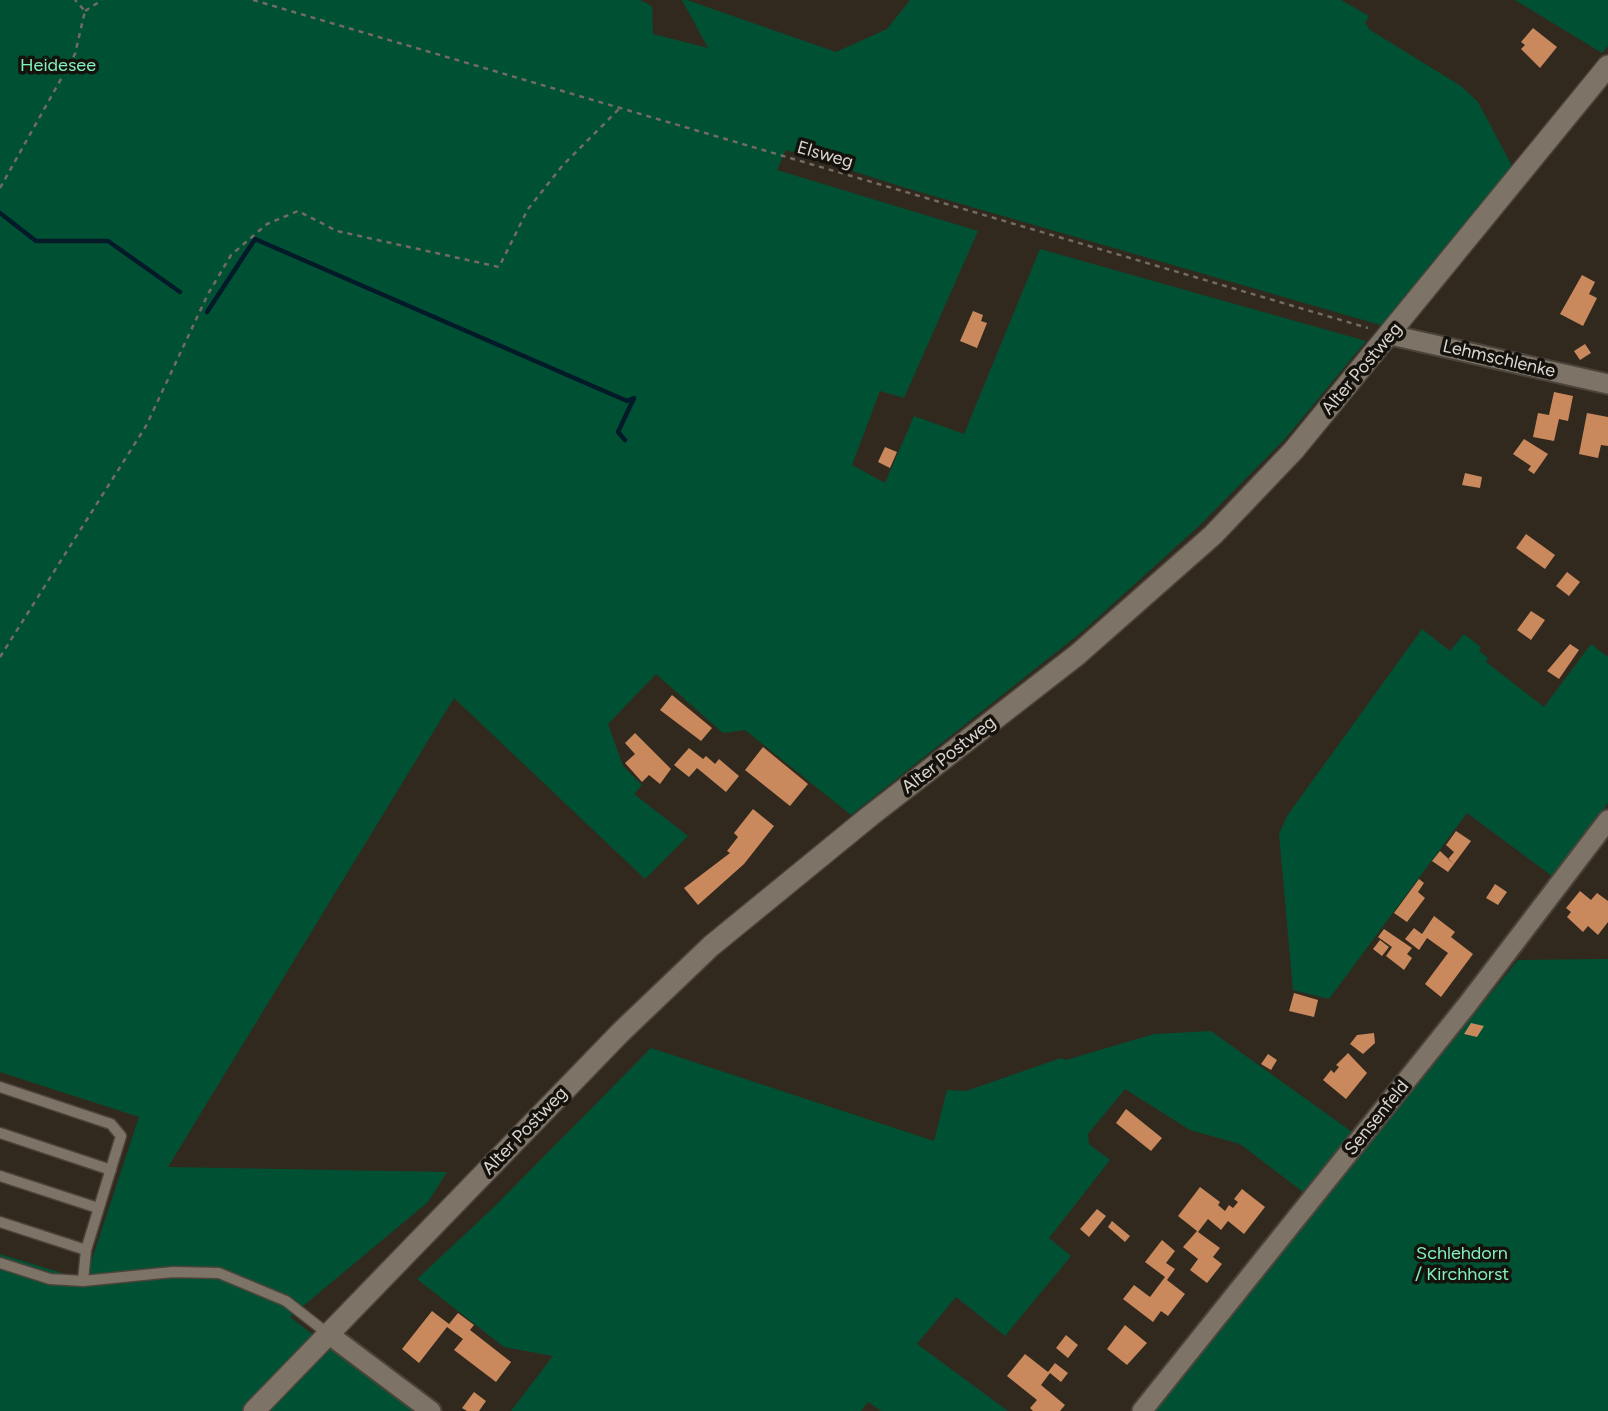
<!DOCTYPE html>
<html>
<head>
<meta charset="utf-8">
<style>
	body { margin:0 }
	canvas { display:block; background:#31281e }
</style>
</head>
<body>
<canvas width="1608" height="1411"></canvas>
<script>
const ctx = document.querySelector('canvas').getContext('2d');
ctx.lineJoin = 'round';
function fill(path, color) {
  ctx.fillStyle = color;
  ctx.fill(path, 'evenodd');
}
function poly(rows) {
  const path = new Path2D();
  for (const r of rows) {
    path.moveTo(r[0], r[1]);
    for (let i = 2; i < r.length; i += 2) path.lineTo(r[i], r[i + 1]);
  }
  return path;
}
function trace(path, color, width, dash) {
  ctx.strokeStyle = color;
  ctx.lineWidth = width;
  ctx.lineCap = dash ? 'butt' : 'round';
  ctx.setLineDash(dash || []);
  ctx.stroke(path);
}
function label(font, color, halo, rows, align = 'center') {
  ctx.font = font + ' Figtree,sans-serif';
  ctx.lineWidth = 7;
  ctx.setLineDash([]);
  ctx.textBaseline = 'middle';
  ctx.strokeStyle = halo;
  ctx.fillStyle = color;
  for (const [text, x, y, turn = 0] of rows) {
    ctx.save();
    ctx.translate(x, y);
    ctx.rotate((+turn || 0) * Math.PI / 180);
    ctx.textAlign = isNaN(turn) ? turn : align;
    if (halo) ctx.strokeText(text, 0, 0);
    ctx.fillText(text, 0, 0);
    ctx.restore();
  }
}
fill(poly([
	[0,0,640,0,652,6,653,34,708,48,682,0,687,0,836,52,887,29,910,0,1341,0,1369,16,1365,23,1370,30,1461,86,1478,102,1512,166,1384,326,906,188,786,150,777,170,978,231,904,398,880,391,852,465,885,483,914,416,964,434,1040,249,1366,341,1285,439,1199,526,1083,631,851,815,745,730,723,733,656,674,608,724,623,766,642,785,634,794,688,836,645,879,454,698,168,1167,447,1172,428,1202,290,1317,413,1411,0,1411,0,1254,85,1280,139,1117,0,1072],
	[1515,0,1608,0,1608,46,1602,53],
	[1422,629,1450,651,1464,634,1481,647,1479,651,1488,658,1486,662,1544,707,1591,644,1608,657,1608,803,1552,876,1467,813,1329,999,1293,990,1279,834,1287,816],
	[1608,959,1608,1411,1154,1411,1518,960],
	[1211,1031,1352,1132,1303,1192,1240,1144,1190,1130,1125,1089,1088,1134,1089,1144,1110,1160,1049,1238,1071,1256,1005,1336,956,1297,917,1344,1008,1411,881,1411,868,1402,861,1411,511,1411,553,1356,504,1347,417,1279,492,1209,651,1048,934,1141,947,1090,966,1091,1061,1058,1066,1060,1154,1034]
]), '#005133');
trace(poly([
	[0,213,36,241,108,241,180,292],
	[207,312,255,239,627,401,634,398,618,432,625,440]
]), '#051a28', 4.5);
fill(poly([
	[1533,28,1557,47,1540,68,1521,49,1525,45,1521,42],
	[1582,275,1595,282,1589,294,1597,298,1583,326,1560,314],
	[973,311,983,315,981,321,987,323,977,348,960,341],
	[1585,344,1591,353,1580,360,1574,351],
	[1554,392,1573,396,1568,421,1559,419,1554,441,1533,437,1538,413,1549,415],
	[1587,413,1608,417,1608,446,1601,445,1598,458,1579,454],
	[1524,439,1548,454,1534,474,1528,470,1531,466,1513,454],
	[885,447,897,452,890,468,878,462],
	[1465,473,1482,477,1480,488,1462,485],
	[1526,534,1555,555,1545,569,1516,548],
	[1567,572,1580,582,1569,596,1556,586],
	[1531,611,1545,620,1531,640,1517,630],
	[1570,644,1579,650,1559,679,1547,671],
	[672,695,712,728,701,741,660,710],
	[635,733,671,769,660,784,649,775,642,782,625,763,635,754,625,743],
	[763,747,808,784,790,806,745,770],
	[689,748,703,759,706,756,715,764,719,759,739,776,726,792,697,768,689,777,674,765],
	[753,809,774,826,744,864,698,905,684,888,730,853,727,851,738,837,734,833],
	[1456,831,1471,841,1454,864,1448,859,1454,852,1446,845],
	[1440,851,1454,864,1448,872,1432,861],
	[1419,879,1424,883,1418,892,1425,898,1407,922,1394,913],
	[1495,884,1507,892,1498,905,1486,898],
	[1580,891,1591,900,1597,893,1608,901,1608,922,1598,935,1588,926,1583,932,1567,917,1571,912,1566,908],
	[1434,916,1455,932,1451,937,1473,954,1441,997,1425,984,1448,953,1427,938,1419,950,1405,939,1414,928,1422,934],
	[1384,929,1412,948,1407,954,1412,958,1404,970,1386,956,1392,947,1378,937],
	[1380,940,1389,947,1382,956,1373,949],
	[1294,993,1318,1000,1314,1017,1289,1011],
	[1471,1023,1484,1026,1477,1037,1464,1034],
	[1374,1033,1375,1043,1363,1054,1350,1044,1357,1035],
	[1348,1053,1367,1073,1346,1099,1323,1080,1331,1070,1334,1073,1339,1067,1336,1065],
	[1268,1054,1277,1060,1271,1070,1261,1064],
	[1126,1109,1162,1138,1151,1151,1116,1123],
	[1200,1187,1220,1202,1218,1205,1225,1211,1229,1205,1233,1208,1238,1202,1234,1199,1242,1189,1265,1207,1244,1234,1228,1221,1221,1230,1208,1219,1198,1232,1220,1248,1213,1257,1222,1264,1207,1283,1190,1270,1198,1259,1183,1247,1197,1231,1178,1216],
	[1097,1209,1106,1216,1089,1237,1080,1229],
	[1112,1221,1130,1236,1125,1242,1108,1227],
	[1162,1240,1175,1251,1166,1263,1175,1269,1167,1280,1185,1294,1168,1316,1161,1311,1153,1322,1123,1299,1134,1285,1150,1297,1165,1277,1145,1262],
	[432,1311,449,1324,458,1313,474,1325,470,1330,511,1362,496,1382,454,1350,463,1339,447,1327,419,1363,402,1349],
	[1125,1325,1147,1343,1127,1365,1107,1349],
	[1066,1335,1078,1345,1068,1358,1056,1348],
	[1025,1354,1048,1372,1055,1363,1068,1373,1061,1382,1050,1373,1041,1385,1065,1405,1060,1411,1033,1411,1030,1408,1037,1400,1007,1376],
	[474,1392,486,1401,479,1411,467,1411,462,1408]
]), '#c9895d');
const lane = poly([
	[0,1087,111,1124,121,1136,86,1250,83,1281],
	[0,1133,111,1170],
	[0,1176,98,1208],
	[0,1222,86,1250],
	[0,1263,50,1279,83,1281,173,1272,219,1273,286,1301,327,1333]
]);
const street = poly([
	[1391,335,1608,384],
	[327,1333,431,1411],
	[1142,1411,1467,1005,1608,820]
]);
const secondary = poly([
	[254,1411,621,1032,711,946,870,816,1077,655,1213,535,1294,450,1608,66]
]);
trace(lane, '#4b443b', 13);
trace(street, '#4b443b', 23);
trace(secondary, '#4b443b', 24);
trace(poly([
	[253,0,1368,328],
	[85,11,102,0],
	[0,188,75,54,85,11,75,0],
	[0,657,146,426,208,294,231,255,267,224,298,211,337,231,499,267,528,209,563,165,620,108]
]), '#736b63', 2.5, [5, 5]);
trace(lane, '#7d7366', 10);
trace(street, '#7d7366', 19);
trace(secondary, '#7d7366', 21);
label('18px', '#82f0ba', '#15120d', [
	["Heidesee",58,66],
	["Schlehdorn",1462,1254],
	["/ Kirchhorst",1462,1275]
]);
label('18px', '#dcd6cf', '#15120d', [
	["Elsweg",825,155,16],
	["Lehmschlenke",1499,359,13],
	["Alter Postweg",1362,369,-50],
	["Alter Postweg",949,755,-38],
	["Sensenfeld",1377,1118,-51],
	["Alter Postweg",525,1131,-46]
]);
</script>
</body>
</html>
